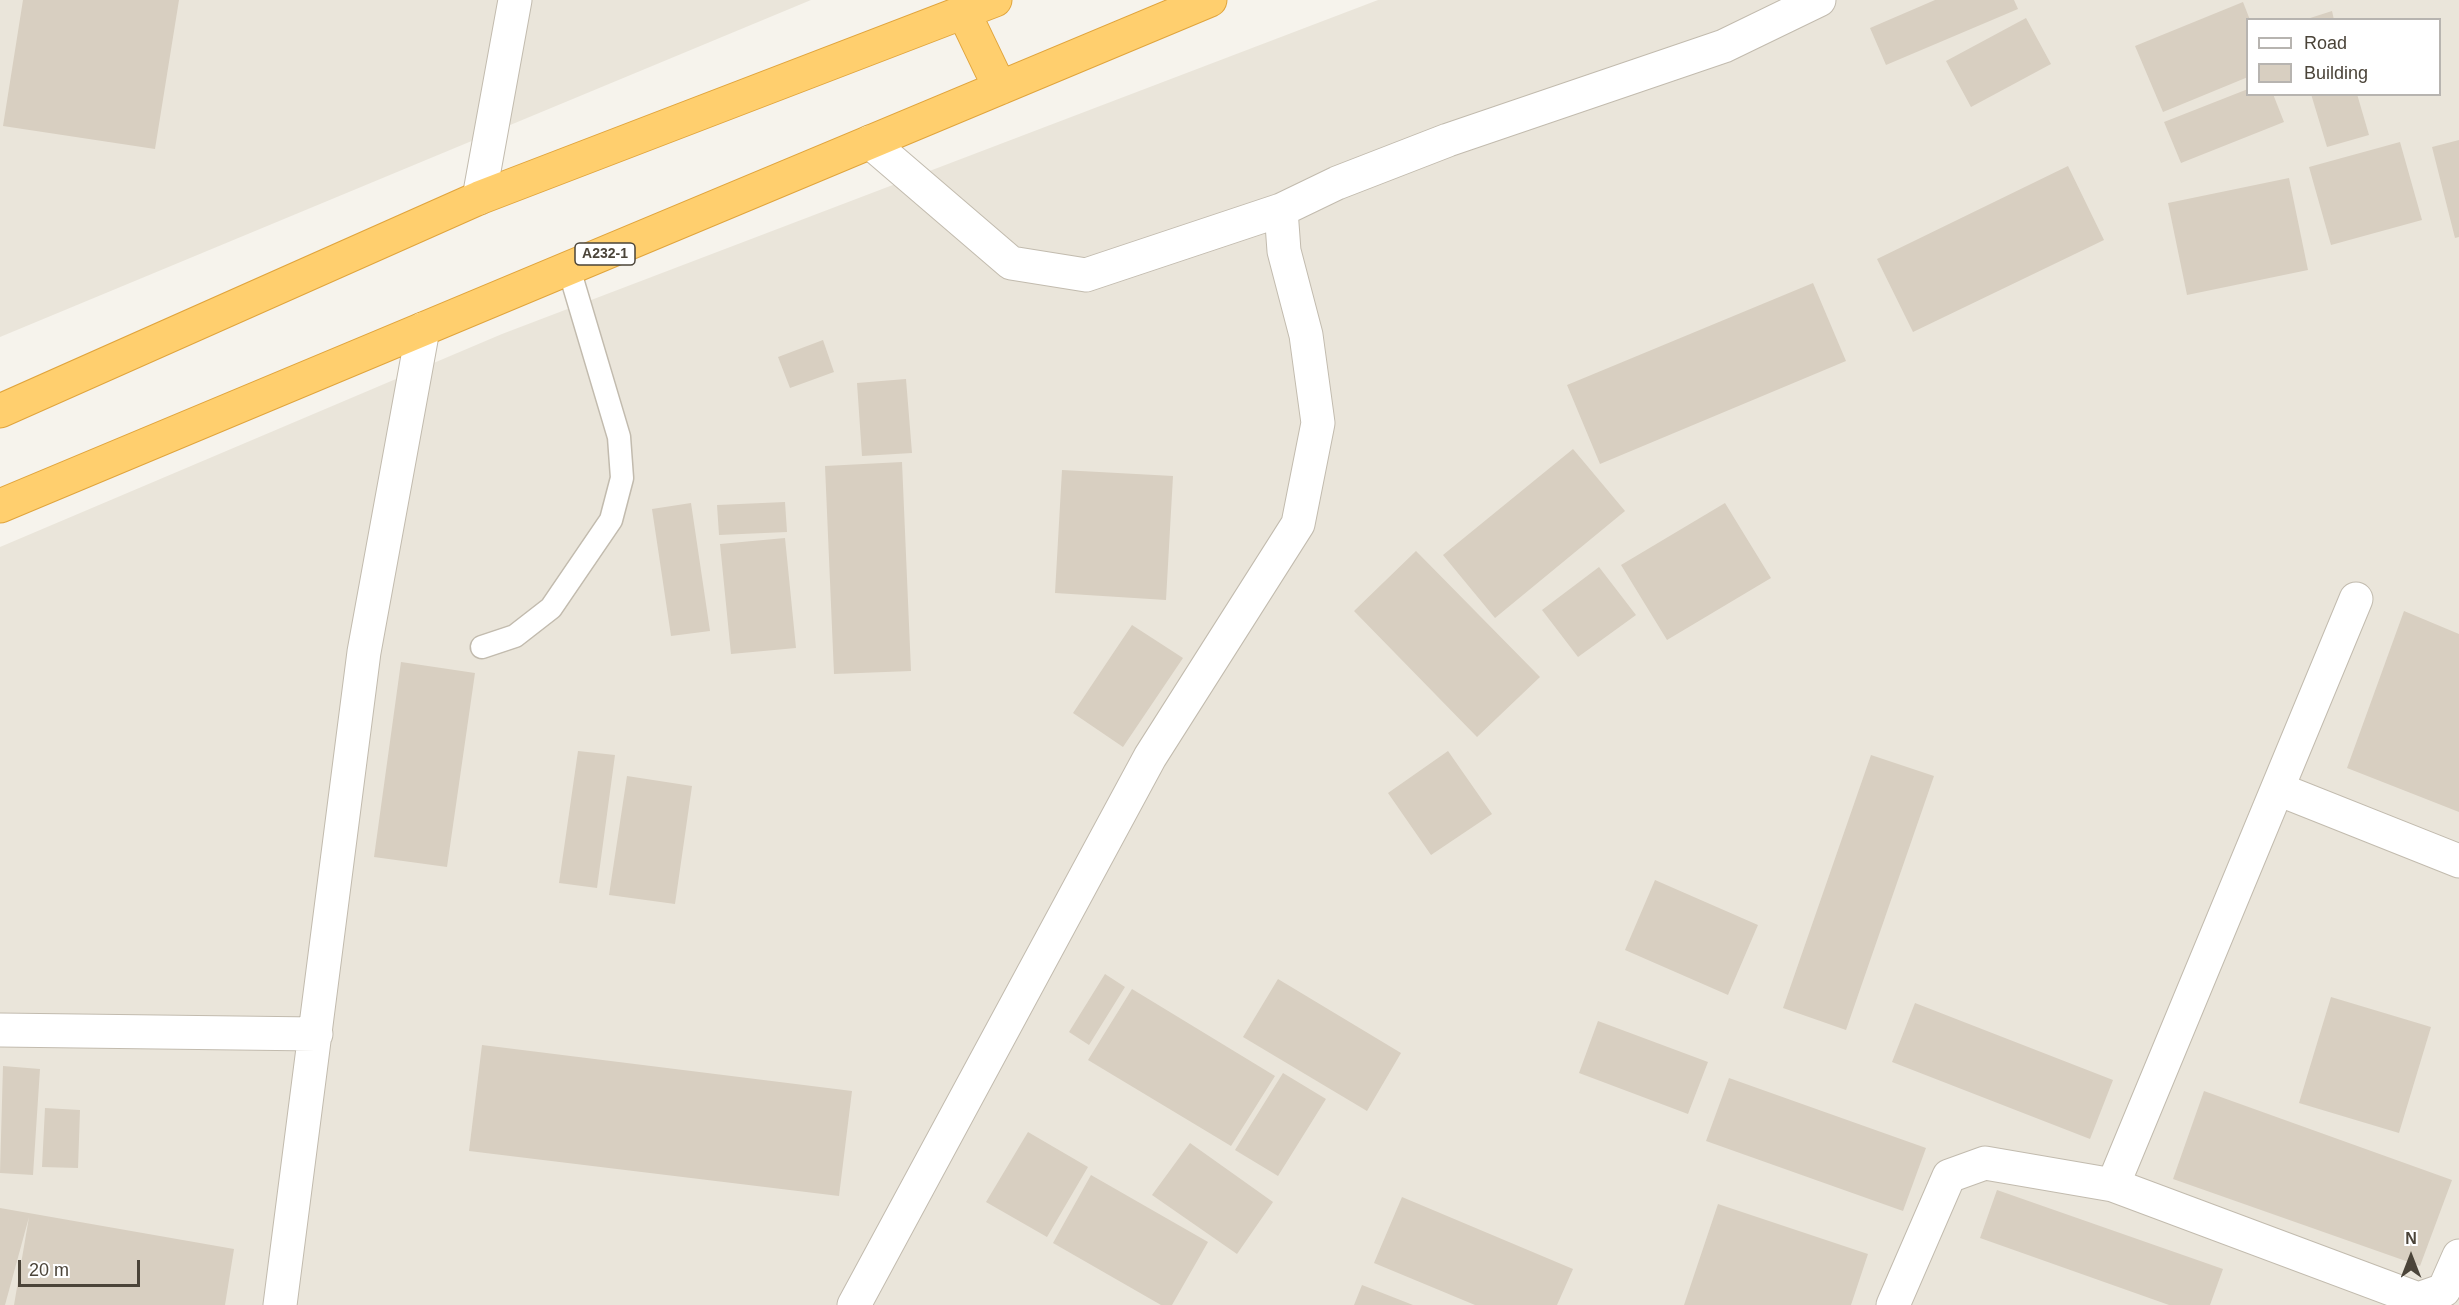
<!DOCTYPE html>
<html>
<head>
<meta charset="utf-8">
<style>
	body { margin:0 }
	#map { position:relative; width:2459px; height:1305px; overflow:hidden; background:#f6f3ec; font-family:Arial,sans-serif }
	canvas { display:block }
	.legend { position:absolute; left:2246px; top:18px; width:195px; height:78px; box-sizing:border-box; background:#fff; border:2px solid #b7b4b0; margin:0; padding:8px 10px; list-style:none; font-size:18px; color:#4b4439 }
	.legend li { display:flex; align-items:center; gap:12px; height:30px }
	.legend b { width:30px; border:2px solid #b7b4b0 }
	.north { position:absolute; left:2381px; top:1227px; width:60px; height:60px; -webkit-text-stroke:4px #fff; paint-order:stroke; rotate:0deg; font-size:16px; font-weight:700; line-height:24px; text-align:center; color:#4b4439 }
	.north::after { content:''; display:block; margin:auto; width:21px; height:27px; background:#4b4439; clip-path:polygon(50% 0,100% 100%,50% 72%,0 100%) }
	.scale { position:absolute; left:18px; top:1260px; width:122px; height:27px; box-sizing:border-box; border:3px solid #4b4439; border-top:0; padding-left:8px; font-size:18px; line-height:21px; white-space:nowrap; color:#4b4439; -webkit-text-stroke:4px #fff; paint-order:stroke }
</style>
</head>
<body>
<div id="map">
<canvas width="2459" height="1305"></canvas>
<ul class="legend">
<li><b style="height:8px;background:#fff"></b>Road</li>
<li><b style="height:16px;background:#d8cfc1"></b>Building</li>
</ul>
<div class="north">N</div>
<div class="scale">20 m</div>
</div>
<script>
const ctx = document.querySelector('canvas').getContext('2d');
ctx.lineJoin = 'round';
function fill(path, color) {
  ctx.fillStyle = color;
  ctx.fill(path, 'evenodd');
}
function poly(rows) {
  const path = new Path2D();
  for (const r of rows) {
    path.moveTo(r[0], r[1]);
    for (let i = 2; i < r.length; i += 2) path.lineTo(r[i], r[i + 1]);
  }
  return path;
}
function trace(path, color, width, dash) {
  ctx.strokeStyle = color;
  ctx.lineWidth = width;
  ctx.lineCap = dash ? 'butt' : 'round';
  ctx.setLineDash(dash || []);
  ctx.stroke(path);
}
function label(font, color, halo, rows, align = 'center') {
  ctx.font = font + ' Arial,sans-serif';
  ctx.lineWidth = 4.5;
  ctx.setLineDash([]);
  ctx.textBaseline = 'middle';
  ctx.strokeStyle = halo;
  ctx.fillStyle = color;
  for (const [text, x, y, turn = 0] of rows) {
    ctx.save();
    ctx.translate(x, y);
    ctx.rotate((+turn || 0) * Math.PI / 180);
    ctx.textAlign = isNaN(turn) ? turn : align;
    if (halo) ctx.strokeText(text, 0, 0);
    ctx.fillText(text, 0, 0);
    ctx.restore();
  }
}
fill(poly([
	[0,0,811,0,0,337],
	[1378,0,2459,0,2459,1305,0,1305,0,547,502,334],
	[2248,20,2440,20,2440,94,2248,94]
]), '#eae5da');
fill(poly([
	[23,0,179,0,155,149,3,126],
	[1935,0,2014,0,2018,9,1886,65,1870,28],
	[2243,2,2250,20,2248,20,2248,77,2163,112,2135,46],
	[2332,11,2334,20,2307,20,2307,19],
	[2026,18,2051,64,1971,107,1946,61],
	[2248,89,2248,94,2273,94,2284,122,2181,163,2164,122],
	[2311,94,2357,94,2369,135,2327,147],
	[2459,140,2459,237,2455,238,2432,147],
	[2400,142,2422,220,2331,245,2309,167],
	[2068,166,2104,240,1913,332,1877,259],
	[2289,178,2308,270,2187,295,2168,203],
	[1813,283,1846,361,1600,464,1567,385],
	[823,340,834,372,790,388,778,357],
	[906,379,912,453,862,456,857,383],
	[1573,449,1625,511,1495,618,1443,555],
	[902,462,911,671,834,674,825,466],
	[1062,470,1173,476,1166,600,1055,593],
	[785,502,787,532,719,535,717,505],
	[691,503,710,631,671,636,652,509],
	[1725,503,1771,578,1667,640,1621,565],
	[785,538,796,648,731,654,720,544],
	[1416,551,1540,677,1477,737,1354,611],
	[1599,567,1636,615,1578,657,1542,610],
	[2404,611,2459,634,2459,812,2347,768],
	[1132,625,1183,658,1123,747,1073,713],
	[401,662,475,673,447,867,374,857],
	[578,751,615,755,597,888,559,883],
	[1448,751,1492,814,1431,855,1388,793],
	[1871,755,1934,776,1846,1030,1783,1008],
	[627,776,692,786,675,904,609,895],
	[1655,880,1758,925,1728,995,1625,950],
	[1105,974,1125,987,1089,1045,1069,1032],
	[1278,979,1401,1053,1367,1111,1243,1037],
	[1132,989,1275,1076,1231,1146,1088,1060],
	[2331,997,2431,1027,2399,1133,2299,1103],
	[1915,1003,2113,1080,2090,1139,1892,1062],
	[1598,1021,1708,1062,1688,1114,1579,1073],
	[482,1045,852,1091,839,1196,469,1151],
	[3,1066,40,1069,33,1175,0,1173],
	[1283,1073,1326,1099,1278,1176,1235,1150],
	[1729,1078,1926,1148,1903,1211,1706,1141],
	[2204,1091,2452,1180,2420,1266,2173,1179],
	[45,1108,80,1110,78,1168,42,1167],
	[1028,1132,1088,1167,1047,1237,986,1202],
	[1190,1143,1273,1202,1237,1254,1152,1195],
	[1091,1175,1208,1242,1172,1305,1161,1305,1053,1243],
	[1997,1190,2223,1269,2210,1305,2169,1305,1980,1238],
	[1402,1197,1573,1269,1557,1305,1475,1305,1374,1263],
	[1718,1204,1868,1254,1851,1305,1684,1305],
	[0,1208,234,1249,225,1305,14,1305,29,1217,5,1305,0,1305],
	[1362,1285,1413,1305,1354,1305]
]), '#d8cfc1');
const lane = poly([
	[482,647,515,636,551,608,611,520,622,478,619,437,569,269]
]);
const street = poly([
	[870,142,1011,263,1086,275,1281,210],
	[479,198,515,0],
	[2278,789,2459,861],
	[0,1030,316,1034],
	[2113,1185,2418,1299,2444,1290,2459,1256],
	[280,1305,364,652,423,329],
	[854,1305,1150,757,1298,524,1318,423,1306,335,1284,251,1281,210,1337,183,1448,140,1724,46,1819,0],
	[1893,1305,1949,1176,1985,1163,2113,1185,2356,599]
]);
const highway = poly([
	[964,13,1000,88],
	[0,411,479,198,995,0],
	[0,506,1210,0]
]);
trace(lane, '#c2bbae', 25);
trace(street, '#c2bbae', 35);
trace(highway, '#e0a43c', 35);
trace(lane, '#fff', 22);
trace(street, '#fff', 33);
trace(highway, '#ffcf6e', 33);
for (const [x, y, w] of [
	[605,254,60]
]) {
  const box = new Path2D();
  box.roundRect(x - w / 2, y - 11, w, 22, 4.5);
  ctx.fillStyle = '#fff';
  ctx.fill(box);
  trace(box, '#4b4439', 1.5);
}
label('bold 14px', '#4b4439', null, [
	["A232-1",605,254]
]);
</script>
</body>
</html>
